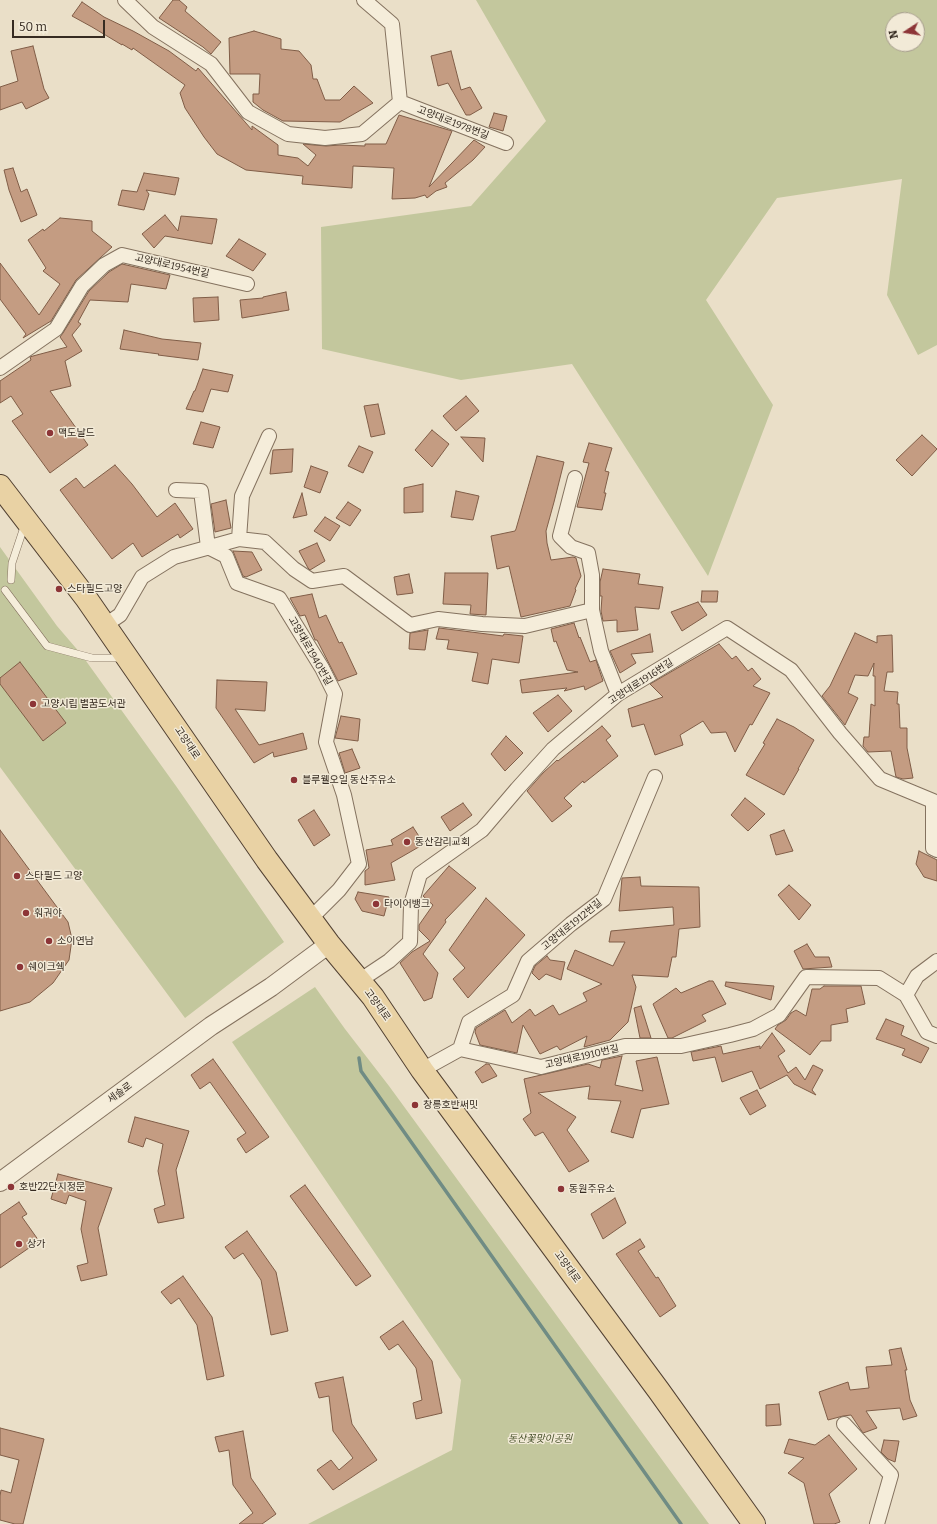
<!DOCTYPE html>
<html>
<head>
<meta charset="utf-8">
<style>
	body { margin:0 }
	#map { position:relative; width:937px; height:1524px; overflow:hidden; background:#eadfc8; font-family:Bitter,serif }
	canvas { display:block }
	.north { position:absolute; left:885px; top:12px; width:40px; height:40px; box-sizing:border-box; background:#f2ead7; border:1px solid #a79e8e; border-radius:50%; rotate:258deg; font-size:11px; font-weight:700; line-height:16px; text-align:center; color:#362b21 }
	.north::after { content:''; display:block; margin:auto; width:14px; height:18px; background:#8d3537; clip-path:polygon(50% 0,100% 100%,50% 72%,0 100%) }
	.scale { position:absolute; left:12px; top:20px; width:93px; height:18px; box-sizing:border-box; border:2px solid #362b21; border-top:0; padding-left:5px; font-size:12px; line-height:14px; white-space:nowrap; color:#362b21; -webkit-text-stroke:3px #f2ead7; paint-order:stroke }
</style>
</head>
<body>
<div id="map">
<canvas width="937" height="1524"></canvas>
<div class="north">N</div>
<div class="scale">50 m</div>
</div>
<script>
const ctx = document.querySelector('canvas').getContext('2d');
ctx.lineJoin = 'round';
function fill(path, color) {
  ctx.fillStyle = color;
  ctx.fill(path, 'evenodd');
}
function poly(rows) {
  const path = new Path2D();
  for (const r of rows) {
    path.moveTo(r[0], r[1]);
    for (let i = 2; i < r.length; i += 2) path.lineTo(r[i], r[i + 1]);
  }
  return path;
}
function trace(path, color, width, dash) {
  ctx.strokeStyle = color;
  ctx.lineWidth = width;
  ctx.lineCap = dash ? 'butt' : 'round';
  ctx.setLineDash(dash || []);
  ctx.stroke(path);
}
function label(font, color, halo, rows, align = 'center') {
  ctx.font = font + ' Bitter,"Noto Sans KR",serif';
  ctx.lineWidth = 3;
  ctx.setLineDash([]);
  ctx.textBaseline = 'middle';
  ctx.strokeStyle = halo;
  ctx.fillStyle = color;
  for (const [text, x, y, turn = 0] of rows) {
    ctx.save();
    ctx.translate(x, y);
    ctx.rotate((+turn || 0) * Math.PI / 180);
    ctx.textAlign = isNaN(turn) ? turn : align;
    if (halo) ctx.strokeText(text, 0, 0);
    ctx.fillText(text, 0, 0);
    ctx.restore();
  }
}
fill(poly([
	[476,0,937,0,937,345,918,355,887,295,902,179,777,198,706,300,773,405,708,576,572,364,461,380,322,349,321,227,471,206,546,121],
	[893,20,917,20,917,44,893,44],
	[0,547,57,626,81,654,176,786,284,942,185,1018,0,767],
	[315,987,345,1029,389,1086,709,1524,308,1524,452,1450,461,1380,232,1042]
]), '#c3c79d');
trace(poly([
	[359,1058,361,1071,681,1524]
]), '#708c84', 3.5);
const building = poly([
	[173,0,179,0,187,7,185,11,221,42,211,54,203,47,159,18,173,0],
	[82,2,104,17,133,31,169,51,196,71,198,68,252,130,252,126,278,145,278,155,298,158,308,166,316,155,303,144,326,146,340,145,365,146,365,144,386,144,399,115,452,131,429,187,474,140,485,147,473,160,445,183,447,187,436,191,427,198,425,195,415,198,392,199,394,168,353,166,352,188,302,184,303,176,246,170,217,154,204,137,185,108,180,93,185,85,133,48,132,50,122,44,122,45,92,27,72,16,82,2],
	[254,31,281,39,281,49,299,51,311,65,313,79,317,79,325,100,340,100,354,86,373,103,340,122,283,121,263,110,253,102,253,94,259,94,260,74,230,74,229,38,254,31],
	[33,46,44,89,49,98,26,109,22,102,0,110,0,87,18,81,11,51,33,46],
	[451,51,461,90,470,87,482,108,470,115,466,115,448,83,438,86,431,56,451,51],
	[494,113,507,116,503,131,489,127,494,113],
	[13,168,21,192,27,189,37,215,21,222,9,190,4,170,13,168],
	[144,173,179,178,175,195,146,190,149,194,144,210,118,205,122,190,137,192,144,173],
	[165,215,178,231,181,216,217,219,212,244,165,236,154,248,142,234,165,215],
	[60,218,92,221,92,231,112,247,76,280,51,321,23,338,26,334,0,299,0,263,39,315,60,284,43,271,46,268,28,240,43,229,44,231,60,218],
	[239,239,266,254,253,271,226,256,239,239],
	[122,264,170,275,166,289,131,284,128,302,90,300,78,322,81,324,72,335,82,351,65,361,71,386,50,391,88,445,50,473,12,421,23,414,11,396,0,403,0,381,31,360,30,357,33,356,67,347,60,337,63,333,89,291,109,272,122,264],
	[286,292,289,310,242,318,240,300,263,298,263,297,286,292],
	[218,297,219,320,194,322,193,298,218,297],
	[124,330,162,339,201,343,198,360,158,355,159,354,120,349,124,330],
	[203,369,233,375,228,392,211,389,203,412,186,409,194,391,195,391,203,369],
	[466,396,479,411,456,431,443,416,466,396],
	[378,404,385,434,371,437,364,406,378,404],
	[201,422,220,427,213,448,193,444,201,422],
	[432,430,449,444,432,467,415,450,432,430],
	[922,435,937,449,912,476,896,460,922,435],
	[461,437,485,438,483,462,461,437],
	[589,443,612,448,605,471,609,472,604,493,606,493,602,510,577,507,589,463,583,462,589,443],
	[359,446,373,452,363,473,348,466,359,446],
	[293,449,292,472,270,474,273,450,293,449],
	[537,456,564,462,554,502,546,531,547,543,551,560,573,557,576,558,581,576,575,589,576,590,570,606,521,617,509,566,497,569,491,536,515,531,516,529,537,456],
	[115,465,132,484,157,517,175,503,193,529,180,538,178,534,142,557,133,543,112,559,60,490,76,478,84,488,115,465],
	[311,466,328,472,320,493,304,487,311,466],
	[423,484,423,512,404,513,404,488,423,484],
	[456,491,479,496,473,520,451,517,456,491],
	[302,493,307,515,293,518,302,493],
	[226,500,231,528,215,532,211,504,226,500],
	[348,502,361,510,350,526,336,518,348,502],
	[325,517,340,526,330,541,314,531,325,517],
	[317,543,325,561,310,570,308,568,299,551,317,543],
	[233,551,252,552,262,570,246,577,243,576,233,551],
	[603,569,640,574,638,584,663,587,659,609,635,607,638,630,617,632,617,620,603,621,601,611,602,596,600,596,600,582,603,569],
	[445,573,488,573,486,615,470,614,471,605,443,604,445,573],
	[409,574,413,593,397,595,394,577,409,574],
	[702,591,718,591,717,602,701,602,702,591],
	[312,594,319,618,326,615,339,643,342,642,357,674,338,681,317,640,315,640,305,615,300,616,290,598,312,594],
	[698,602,707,615,682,631,671,612,698,602],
	[574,623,579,638,580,637,590,662,596,660,603,681,585,690,584,686,564,691,567,688,522,693,520,680,578,672,567,670,556,641,554,642,551,629,574,623],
	[439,628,503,636,504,634,523,636,519,663,492,659,488,684,472,681,478,653,447,649,449,640,436,639,439,628],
	[428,630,425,650,409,649,410,633,428,630],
	[855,633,877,643,877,636,892,635,893,672,887,672,884,691,898,692,897,704,899,704,900,728,907,728,907,748,913,778,903,779,896,777,891,751,868,752,863,746,864,737,869,737,871,704,875,706,875,676,873,676,874,663,868,676,855,675,848,693,858,698,845,725,822,696,830,686,855,633],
	[650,634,653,652,631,654,636,663,620,673,610,651,650,634],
	[719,644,732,659,736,656,748,671,752,668,761,679,753,686,770,693,752,725,750,724,735,752,726,732,711,733,703,721,680,735,683,745,655,755,644,724,632,727,628,709,663,697,650,684,719,644],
	[20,662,66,723,43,741,0,684,0,678,20,662],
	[217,680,267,682,265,711,235,709,259,745,303,733,307,749,274,757,273,752,254,763,216,708,217,680],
	[558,695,572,711,548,732,533,713,558,695],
	[341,716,360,719,358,741,335,738,341,716],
	[777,719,794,727,814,740,798,769,799,769,784,795,746,775,765,744,763,743,777,719],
	[602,726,611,736,606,740,618,756,584,783,583,781,564,798,572,806,552,822,527,791,543,773,557,760,558,761,602,726],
	[506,736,523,753,505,771,491,754,506,736],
	[352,749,360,768,345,773,339,753,352,749],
	[745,798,765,814,748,831,731,815,745,798],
	[463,803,472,815,450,831,441,817,463,803],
	[314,810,330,835,314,846,298,820,314,810],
	[413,827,424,844,391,863,395,880,365,885,365,871,369,868,366,850,393,845,391,840,413,827],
	[0,830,68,922,72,939,69,960,53,983,30,1002,0,1011,0,830],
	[784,830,793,851,776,855,770,835,784,830],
	[919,851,937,860,937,881,924,877,916,864,919,851],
	[449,866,476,888,445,920,446,922,423,954,438,973,432,998,424,1001,400,963,412,952,430,941,419,930,419,925,433,905,423,896,449,866],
	[640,877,641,886,699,887,700,927,679,929,676,957,672,957,668,977,632,975,636,987,628,1022,610,1040,584,1047,587,1036,560,1050,557,1046,540,1054,523,1025,517,1053,480,1045,475,1032,476,1028,505,1010,512,1023,530,1009,535,1016,553,1005,559,1015,587,1001,583,993,602,984,567,969,575,950,613,966,625,942,609,942,611,931,674,925,673,907,619,911,622,878,640,877],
	[789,885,811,905,799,920,778,895,789,885],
	[358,892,389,897,384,916,362,911,355,899,358,892],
	[486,898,525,935,468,998,453,979,465,968,449,950,486,898],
	[807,944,815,957,829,957,832,967,803,969,794,951,807,944],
	[547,956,550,960,565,962,561,980,546,974,539,980,532,973,535,966,547,956],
	[709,981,713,981,726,1004,702,1015,706,1021,672,1038,668,1038,653,1004,676,988,681,993,709,981],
	[726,982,774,986,771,1000,725,986,726,982],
	[824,986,861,986,865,1004,846,1009,848,1022,831,1025,831,1041,821,1041,810,1055,775,1029,778,1025,786,1020,791,1013,796,1010,806,1016,812,989,820,989,824,986],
	[641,1006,651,1038,640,1038,634,1008,641,1006],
	[886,1019,904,1026,901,1035,929,1048,921,1063,902,1055,905,1049,876,1039,886,1019],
	[772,1033,785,1051,778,1056,788,1073,796,1067,805,1080,813,1065,823,1070,812,1090,816,1095,794,1084,787,1075,760,1089,752,1071,722,1082,715,1057,693,1061,691,1052,721,1046,723,1054,760,1046,760,1049,772,1033],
	[622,1056,615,1085,643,1091,636,1061,657,1057,669,1104,641,1109,633,1138,611,1132,621,1101,588,1099,590,1086,538,1093,576,1117,567,1130,589,1161,569,1172,543,1132,535,1136,523,1119,531,1113,524,1079,588,1064,600,1068,602,1060,622,1056],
	[213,1059,269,1137,246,1153,237,1139,246,1133,210,1082,200,1089,191,1075,213,1059],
	[486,1064,489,1064,497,1076,482,1083,475,1072,486,1064],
	[757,1090,766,1106,750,1115,740,1098,757,1090],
	[135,1117,189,1131,176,1170,184,1218,158,1223,154,1209,165,1205,158,1171,163,1144,146,1138,143,1147,128,1142,135,1117],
	[58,1174,112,1188,98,1228,107,1275,81,1281,77,1266,88,1263,81,1229,86,1201,69,1195,66,1204,51,1199,58,1174],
	[305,1185,371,1276,356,1286,290,1196,305,1185],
	[615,1198,626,1223,603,1239,591,1214,615,1198],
	[19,1202,27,1214,22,1217,39,1241,0,1268,0,1215,19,1202],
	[247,1231,276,1272,288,1331,271,1335,261,1280,243,1253,234,1259,225,1247,247,1231],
	[640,1239,645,1247,638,1251,656,1278,658,1277,676,1306,660,1317,616,1254,640,1239],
	[183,1276,212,1317,224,1376,207,1380,197,1325,179,1298,171,1304,161,1292,183,1276],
	[403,1321,432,1361,442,1413,416,1419,413,1403,422,1400,416,1368,398,1344,389,1350,380,1337,403,1321],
	[901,1348,907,1370,905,1370,910,1400,917,1416,903,1420,900,1408,866,1411,877,1428,863,1433,851,1415,843,1416,828,1420,819,1392,848,1382,850,1390,869,1388,866,1367,892,1365,889,1350,901,1348],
	[343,1377,352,1424,377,1460,333,1490,317,1470,331,1460,339,1470,353,1458,333,1431,329,1396,319,1398,315,1383,343,1377],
	[779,1404,781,1425,766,1426,766,1405,779,1404],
	[0,1428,44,1439,23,1524,15,1524,0,1520,0,1496,1,1490,11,1493,19,1460,0,1455,0,1428],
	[243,1431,251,1478,276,1514,262,1524,239,1524,253,1513,233,1485,229,1450,219,1452,215,1437,243,1431],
	[829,1435,857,1469,829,1494,840,1522,834,1524,814,1524,804,1483,788,1473,804,1458,784,1453,789,1439,815,1445,829,1435],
	[884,1440,899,1441,895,1462,888,1459,881,1452,884,1440]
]);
fill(building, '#c49c82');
trace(building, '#805d47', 1);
const service = poly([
	[11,580,12,563,25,524],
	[5,590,47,646,92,658,123,658]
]);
const minor = poly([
	[125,0,153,27,211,64,248,112,288,134,325,138,362,134,400,102,392,24,364,0],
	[400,102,506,143],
	[0,368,56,329,82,286,104,265,122,255,247,284],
	[575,478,560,536,571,547,588,553,592,575,592,610],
	[176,490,201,491,208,547,226,556,237,583,279,598,322,668,335,694,326,742,344,795,359,864,339,890,310,919],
	[239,539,242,496,269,436],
	[105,625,120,615,142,577,174,557,239,539,265,542,294,569,312,581,344,576,410,625,438,619,482,624,525,626,592,610,601,651,618,694],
	[359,981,389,961,410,942,411,905,420,874,482,830,517,789,553,749,618,694,727,628,791,670,840,733,880,779,933,801,933,848,937,850],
	[906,995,917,976,937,961],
	[460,1049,469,1022,513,995,528,961,571,924,604,899,655,777],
	[422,1070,460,1049,541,1067,625,1046,681,1046,730,1035,753,1029,779,1015,806,977,879,978,906,995,927,1032,937,1036],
	[844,1424,891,1475,877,1524]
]);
const tertiary = poly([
	[0,1182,211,1026,271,987,329,944]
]);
const primary = poly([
	[0,486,86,598,267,860,329,944,373,997,422,1070,659,1391,754,1524]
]);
trace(service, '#84725f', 8);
trace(minor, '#84725f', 16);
trace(tertiary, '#84725f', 20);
trace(primary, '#524132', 24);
trace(service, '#f5edda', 7);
trace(minor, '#f5edda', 14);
trace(tertiary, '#f5edda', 18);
trace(primary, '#e9d2a4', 22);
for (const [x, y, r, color] of [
	[50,433,4,"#8d3537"],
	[59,589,4,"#8d3537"],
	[33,704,4,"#8d3537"],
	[294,780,4,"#8d3537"],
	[407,842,4,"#8d3537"],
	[17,876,4,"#8d3537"],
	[376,904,4,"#8d3537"],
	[26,913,4,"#8d3537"],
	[49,941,4,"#8d3537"],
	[20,967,4,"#8d3537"],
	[415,1105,4,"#8d3537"],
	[11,1187,4,"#8d3537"],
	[561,1189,4,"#8d3537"],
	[19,1244,4,"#8d3537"]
]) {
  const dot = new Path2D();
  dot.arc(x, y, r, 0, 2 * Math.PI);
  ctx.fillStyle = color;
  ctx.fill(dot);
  trace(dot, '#f2ead7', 1.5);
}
label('10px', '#362b21', '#f2ead7', [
	["고양대로1978번길",453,123,21],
	["고양대로1954번길",172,266,13],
	["고양대로1940번길",310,651,60],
	["고양대로1916번길",641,682,-33],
	["고양대로",187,743,56],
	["고양대로1912번길",572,925,-39],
	["고양대로",377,1005,54],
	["고양대로1910번길",582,1057,-13],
	["세솔로",120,1093,-36],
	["고양대로",567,1267,54]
]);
label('10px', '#362b21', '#f2ead7', [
	["맥도날드",58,433],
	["스타필드고양",67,589],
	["고양시립 별꿈도서관",41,704],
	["블루웰오일 동산주유소",302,780],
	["동산감리교회",415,842],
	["스타필드 고양",25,876],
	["타이어뱅크",384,904],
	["훠궈야",34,913],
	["소이연남",57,941],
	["쉐이크쉑",28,967],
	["창릉호반써밋",423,1105],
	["호반22단지정문",19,1187],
	["동원주유소",569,1189],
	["상가",27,1244]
], 'left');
label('italic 10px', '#47502a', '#f2ead7', [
	["동산꽃맞이공원",540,1439]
]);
</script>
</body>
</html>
